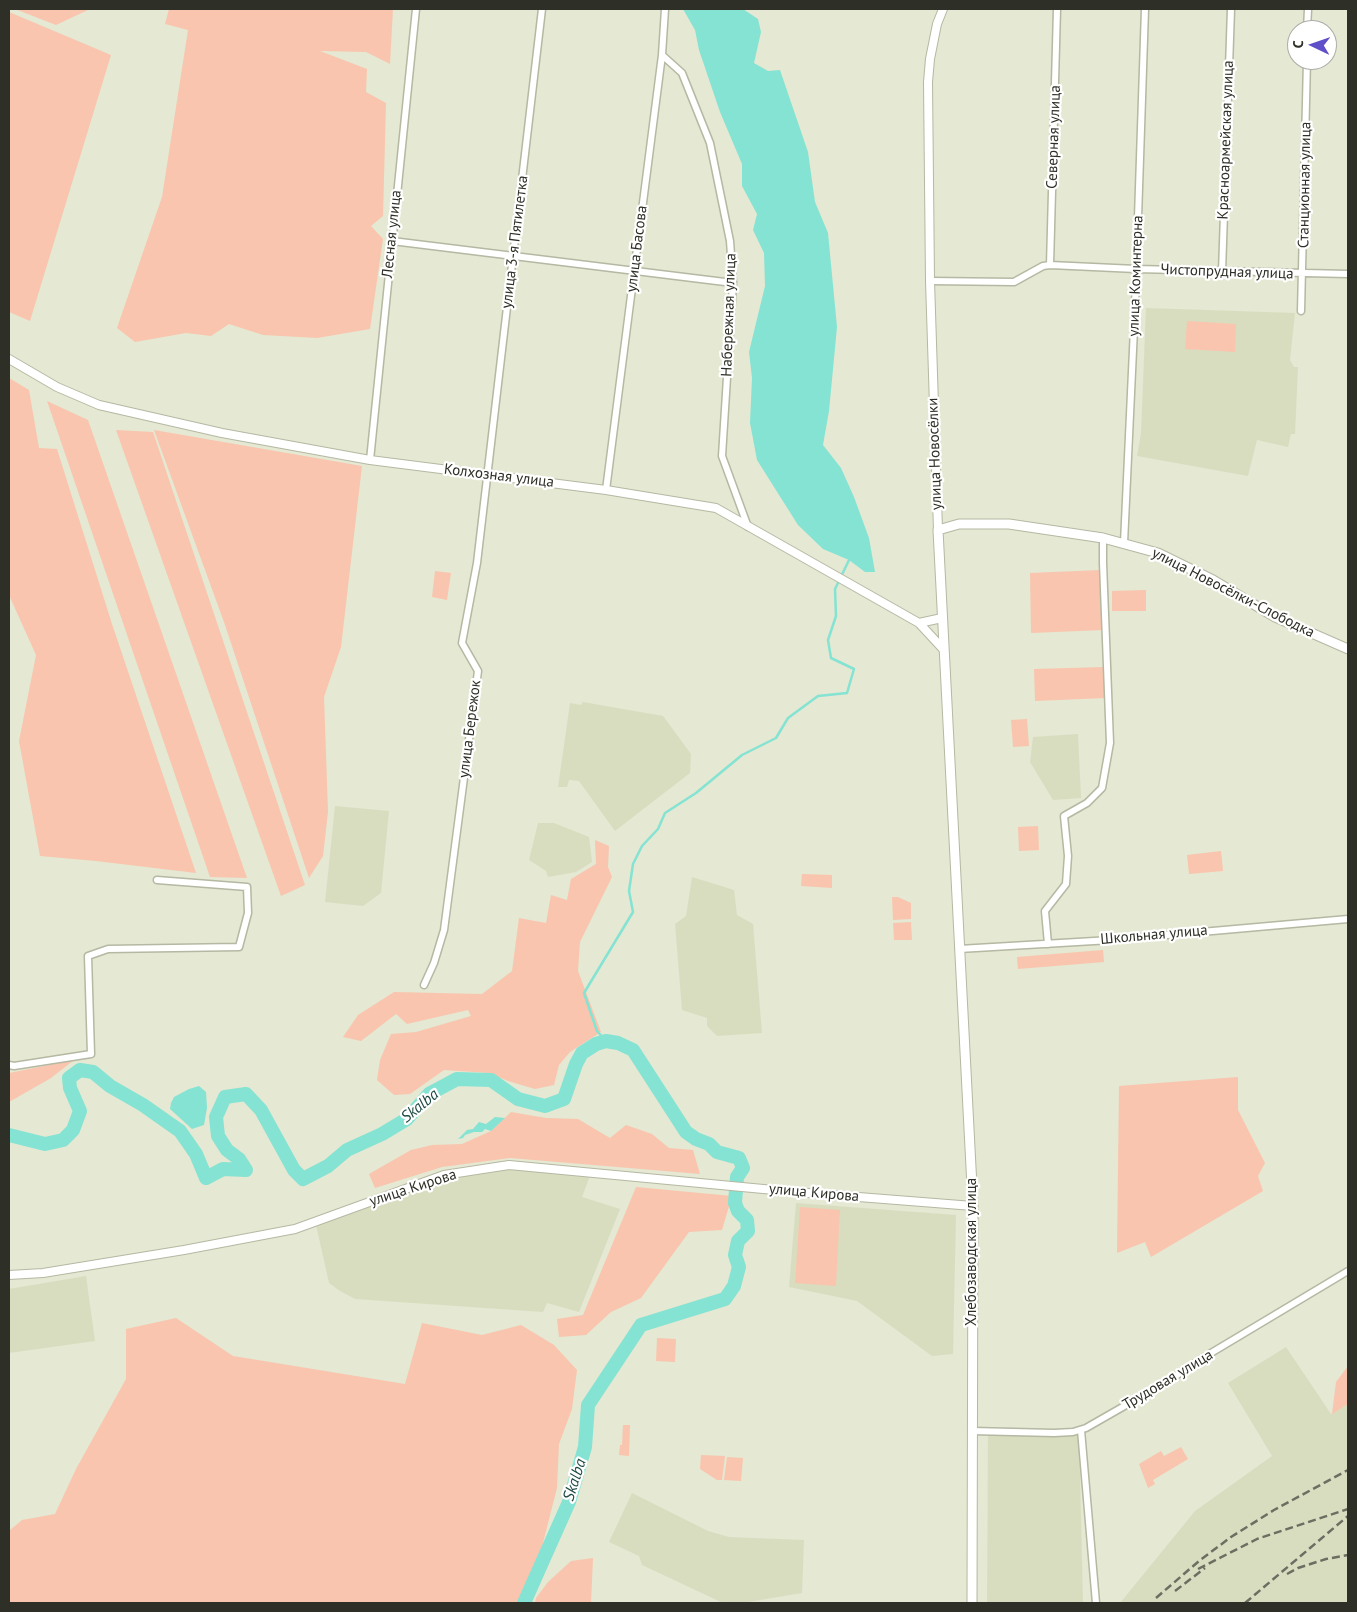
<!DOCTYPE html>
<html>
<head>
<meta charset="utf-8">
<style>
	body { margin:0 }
	#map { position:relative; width:1357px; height:1612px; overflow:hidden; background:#e5e8d2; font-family:"PT Sans",sans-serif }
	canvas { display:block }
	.frame { position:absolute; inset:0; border:10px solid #2e2f26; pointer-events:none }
	.north { position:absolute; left:1287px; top:20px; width:50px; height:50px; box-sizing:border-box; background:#fff; border:1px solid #abaca8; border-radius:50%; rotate:273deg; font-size:14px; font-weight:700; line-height:20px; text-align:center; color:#2e2f26 }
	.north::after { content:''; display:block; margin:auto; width:18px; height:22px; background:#5f4fc8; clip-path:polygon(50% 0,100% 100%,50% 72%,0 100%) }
</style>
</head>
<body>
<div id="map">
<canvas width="1357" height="1612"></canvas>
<div class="frame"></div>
<div class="north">С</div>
</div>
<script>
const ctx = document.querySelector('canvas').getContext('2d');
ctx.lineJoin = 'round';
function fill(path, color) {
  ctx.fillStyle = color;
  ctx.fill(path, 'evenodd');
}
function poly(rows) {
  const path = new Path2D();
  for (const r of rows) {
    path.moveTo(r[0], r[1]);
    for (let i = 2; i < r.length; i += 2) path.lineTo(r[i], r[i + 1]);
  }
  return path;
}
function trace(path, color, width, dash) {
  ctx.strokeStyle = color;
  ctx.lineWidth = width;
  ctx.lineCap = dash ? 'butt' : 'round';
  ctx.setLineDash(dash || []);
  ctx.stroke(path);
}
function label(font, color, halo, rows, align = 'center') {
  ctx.font = font + ' "PT Sans",sans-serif';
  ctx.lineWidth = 4.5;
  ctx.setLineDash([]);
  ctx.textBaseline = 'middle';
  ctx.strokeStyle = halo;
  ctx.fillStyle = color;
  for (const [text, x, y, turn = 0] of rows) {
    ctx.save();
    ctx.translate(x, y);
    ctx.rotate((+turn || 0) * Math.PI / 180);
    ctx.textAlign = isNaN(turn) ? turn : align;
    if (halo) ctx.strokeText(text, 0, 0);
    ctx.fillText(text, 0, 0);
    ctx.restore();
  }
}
fill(poly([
	[1146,308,1295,313,1290,360,1294,367,1298,367,1295,434,1291,434,1288,447,1257,440,1248,476,1137,456,1141,433],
	[583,702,663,716,691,754,690,773,615,831,579,781,569,780,567,787,558,787,570,703,581,705],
	[1078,734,1081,798,1053,800,1030,762,1033,737],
	[335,806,389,811,381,893,363,906,325,902],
	[538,823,554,823,589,837,592,862,576,872,548,877,546,871,529,860],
	[692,877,734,890,737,915,753,924,762,1033,717,1036,707,1026,707,1018,682,1010,675,924,686,916],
	[508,1168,591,1173,582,1197,620,1209,579,1312,547,1303,543,1312,355,1299,340,1291,329,1283,316,1225,442,1178],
	[796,1203,956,1215,953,1354,932,1356,857,1301,789,1287],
	[86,1276,95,1341,9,1353,9,1289],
	[1286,1347,1331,1414,1348,1404,1348,1603,1120,1603,1195,1511,1272,1456,1228,1383],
	[988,1434,1079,1434,1083,1603,987,1603],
	[632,1493,708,1531,729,1537,804,1540,802,1593,742,1603,723,1603,642,1565,639,1556,609,1542]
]), '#d9ddbf');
fill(poly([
	[15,9,90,9,56,25],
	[169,9,393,9,390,64,366,52,320,51,367,69,366,92,386,103,383,216,371,226,383,239,370,329,317,338,263,335,229,324,211,336,186,333,135,342,117,328,162,197,188,30,165,24],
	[9,12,111,55,30,321,9,312],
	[1187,321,1236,324,1235,352,1185,349],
	[9,378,29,390,39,448,57,449,112,624,196,873,96,861,40,856,19,741,36,655,9,595],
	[47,401,88,420,247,878,210,877],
	[116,430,153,432,305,885,281,896],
	[154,430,362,466,341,647,324,697,328,812,323,856,309,878,224,622],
	[1101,570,1103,630,1031,633,1030,573],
	[435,571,451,573,447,600,432,597],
	[1146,590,1146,611,1112,611,1112,591],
	[1104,667,1105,698,1035,701,1034,669],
	[1027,719,1029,746,1013,747,1011,720],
	[1038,826,1039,850,1019,851,1018,827],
	[595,840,609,846,608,867,612,877,580,942,578,971,601,1032,570,1052,559,1065,554,1085,535,1089,508,1081,489,1073,444,1070,410,1094,394,1095,377,1080,380,1060,391,1034,416,1032,471,1016,468,1010,407,1024,396,1014,361,1041,343,1037,358,1015,394,992,482,994,512,971,519,918,546,923,551,895,567,900,571,879,596,864],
	[1221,851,1223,871,1189,874,1187,855],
	[802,874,832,875,832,888,801,886],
	[892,897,898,897,911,903,911,919,893,920],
	[911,922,912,940,894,940,893,923],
	[1103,950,1104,962,1018,969,1017,957],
	[74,1060,51,1078,9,1102,9,1073],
	[1238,1077,1238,1110,1265,1163,1258,1176,1263,1191,1151,1257,1145,1242,1117,1253,1119,1086],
	[511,1112,546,1118,578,1119,610,1138,626,1125,652,1134,669,1148,693,1150,700,1174,510,1158,442,1167,375,1188,369,1174,411,1150,432,1145,462,1144,491,1131],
	[636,1187,732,1196,722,1230,689,1232,641,1298,611,1312,586,1335,559,1337,557,1319,583,1315],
	[800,1207,840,1210,836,1286,795,1283],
	[176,1318,233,1356,405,1384,422,1323,482,1335,521,1325,554,1345,577,1370,572,1409,559,1444,557,1488,532,1586,524,1603,9,1603,9,1531,22,1520,55,1514,76,1469,126,1379,126,1329],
	[657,1338,676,1339,675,1362,656,1361],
	[1348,1366,1348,1404,1332,1414,1336,1382],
	[623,1425,630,1425,629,1456,619,1455,620,1445,622,1445],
	[1181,1447,1188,1459,1153,1480,1155,1484,1148,1488,1139,1464,1161,1451,1164,1456],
	[701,1455,725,1456,722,1480,717,1480,700,1469],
	[727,1457,743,1458,741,1481,724,1480],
	[593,1558,591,1603,535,1603,536,1598,548,1582,571,1561]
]), '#f9c5ae');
fill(poly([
	[683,9,743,9,758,19,761,32,754,63,768,71,780,70,808,152,815,202,828,233,837,327,829,411,823,445,841,468,854,497,869,538,875,572,865,572,849,560,823,549,798,525,757,460,750,423,752,378,749,352,765,286,764,253,753,230,757,214,742,186,742,164,720,112,699,50,695,30],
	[199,1086,206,1092,207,1108,204,1125,192,1129,170,1109,171,1103,174,1097,189,1089],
	[495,1117,505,1118,491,1131,485,1129,482,1132,474,1132,465,1135,463,1138,458,1139,467,1130,473,1129,479,1122,486,1124]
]), '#84e3d3');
trace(poly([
	[606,1041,597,1031,584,993,633,912,629,891,633,864,642,846,658,829,665,813,696,793,742,755,776,738,788,718,818,696,847,693,854,669,831,658,828,640,836,616,835,589,850,558]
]), '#84e3d3', 2.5);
trace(poly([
	[9,1135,45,1144,63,1140,73,1130,80,1111,70,1088,69,1078,80,1070,93,1072,110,1086,143,1105,180,1131,196,1154,206,1178,223,1169,246,1170,239,1159,227,1150,218,1136,216,1117,225,1097,246,1094,261,1110,294,1170,303,1179,328,1166,347,1150,382,1134,407,1119,429,1094,457,1079,491,1080,518,1099,545,1106,564,1099,576,1064,582,1053,596,1044,606,1041,618,1043,633,1050,686,1132,696,1139,709,1144,717,1152,739,1158,743,1168,737,1177,735,1203,738,1211,747,1220,748,1231,738,1241,735,1255,739,1267,734,1286,725,1299,641,1325,588,1405,585,1447,569,1502,524,1603]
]), '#84e3d3', 14);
const minor = poly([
	[1307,30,1308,9],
	[662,55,682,73,710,143,730,241,733,283,722,456,748,527],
	[392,241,733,283],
	[1050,265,1057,9],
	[1222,272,1231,9],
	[930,281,1014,282,1043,266,1050,265,1136,269,1348,274],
	[1301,311,1307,60],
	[370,460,416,9],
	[606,490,662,55,665,9],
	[1124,543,1135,307,1145,9],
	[1048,944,1045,911,1066,884,1068,856,1064,816,1087,803,1102,788,1110,743,1103,563,1103,538],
	[959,949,1111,940,1348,919],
	[424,985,434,963,444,930,478,671,462,643,477,563,542,9],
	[9,1065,14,1066,91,1054,88,956,108,949,239,947,248,913,247,887,157,880],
	[1081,1430,1096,1603],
	[972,1431,1054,1433,1073,1432,1086,1428,1168,1381,1201,1359,1348,1271]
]);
const tertiary = poly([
	[9,359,57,387,99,405,222,433,370,460,606,490,716,508,919,623,944,650],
	[938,530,930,281,928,82,930,59,937,24,943,9],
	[919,623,942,618],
	[9,1275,43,1273,184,1250,295,1229,444,1175,509,1165,795,1192,973,1206]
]);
const secondary = poly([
	[972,1603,973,1206,938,530,959,524,1009,524,1103,538,1158,553,1213,580,1275,617,1348,649]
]);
trace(minor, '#b5b8a2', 9);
trace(tertiary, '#b5b8a2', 10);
trace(secondary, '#b5b8a2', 11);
trace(minor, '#fff', 6);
trace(tertiary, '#fff', 8);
trace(secondary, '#fff', 9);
trace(poly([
	[1198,1569,1257,1539,1348,1509],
	[1287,1574,1298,1568,1326,1559,1348,1555],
	[1175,1591,1205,1568],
	[1156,1598,1199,1561,1231,1537,1274,1510,1348,1470],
	[1245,1603,1348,1516]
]), '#6c6e61', 2.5, [8, 4]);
label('15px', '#2e2f26', '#fff', [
	["Северная улица",1054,137,-88],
	["Красноармейская улица",1226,140,-88],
	["Станционная улица",1305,185,-89],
	["Лесная улица",392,234,-84],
	["улица 3-я Пятилетка",515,242,-83],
	["улица Басова",637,249,-83],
	["Чистопрудная улица",1227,272,2],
	["улица Коминтерна",1136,276,-88],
	["Набережная улица",729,315,-88],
	["улица Новосёлки",935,454,-92],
	["Колхозная улица",499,476,7],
	["улица Новосёлки-Слободка",1233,593,27],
	["улица Бережок",470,729,-83],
	["Школьная улица",1154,935,-5],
	["улица Кирова",413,1188,-18],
	["улица Кирова",814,1193,5],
	["Хлебозаводская улица",972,1252,-90],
	["Трудовая улица",1168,1380,-31]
]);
label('italic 16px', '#1d4841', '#fff', [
	["Skalba",420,1106,-39],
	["Skalba",575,1480,-72]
]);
</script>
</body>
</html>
